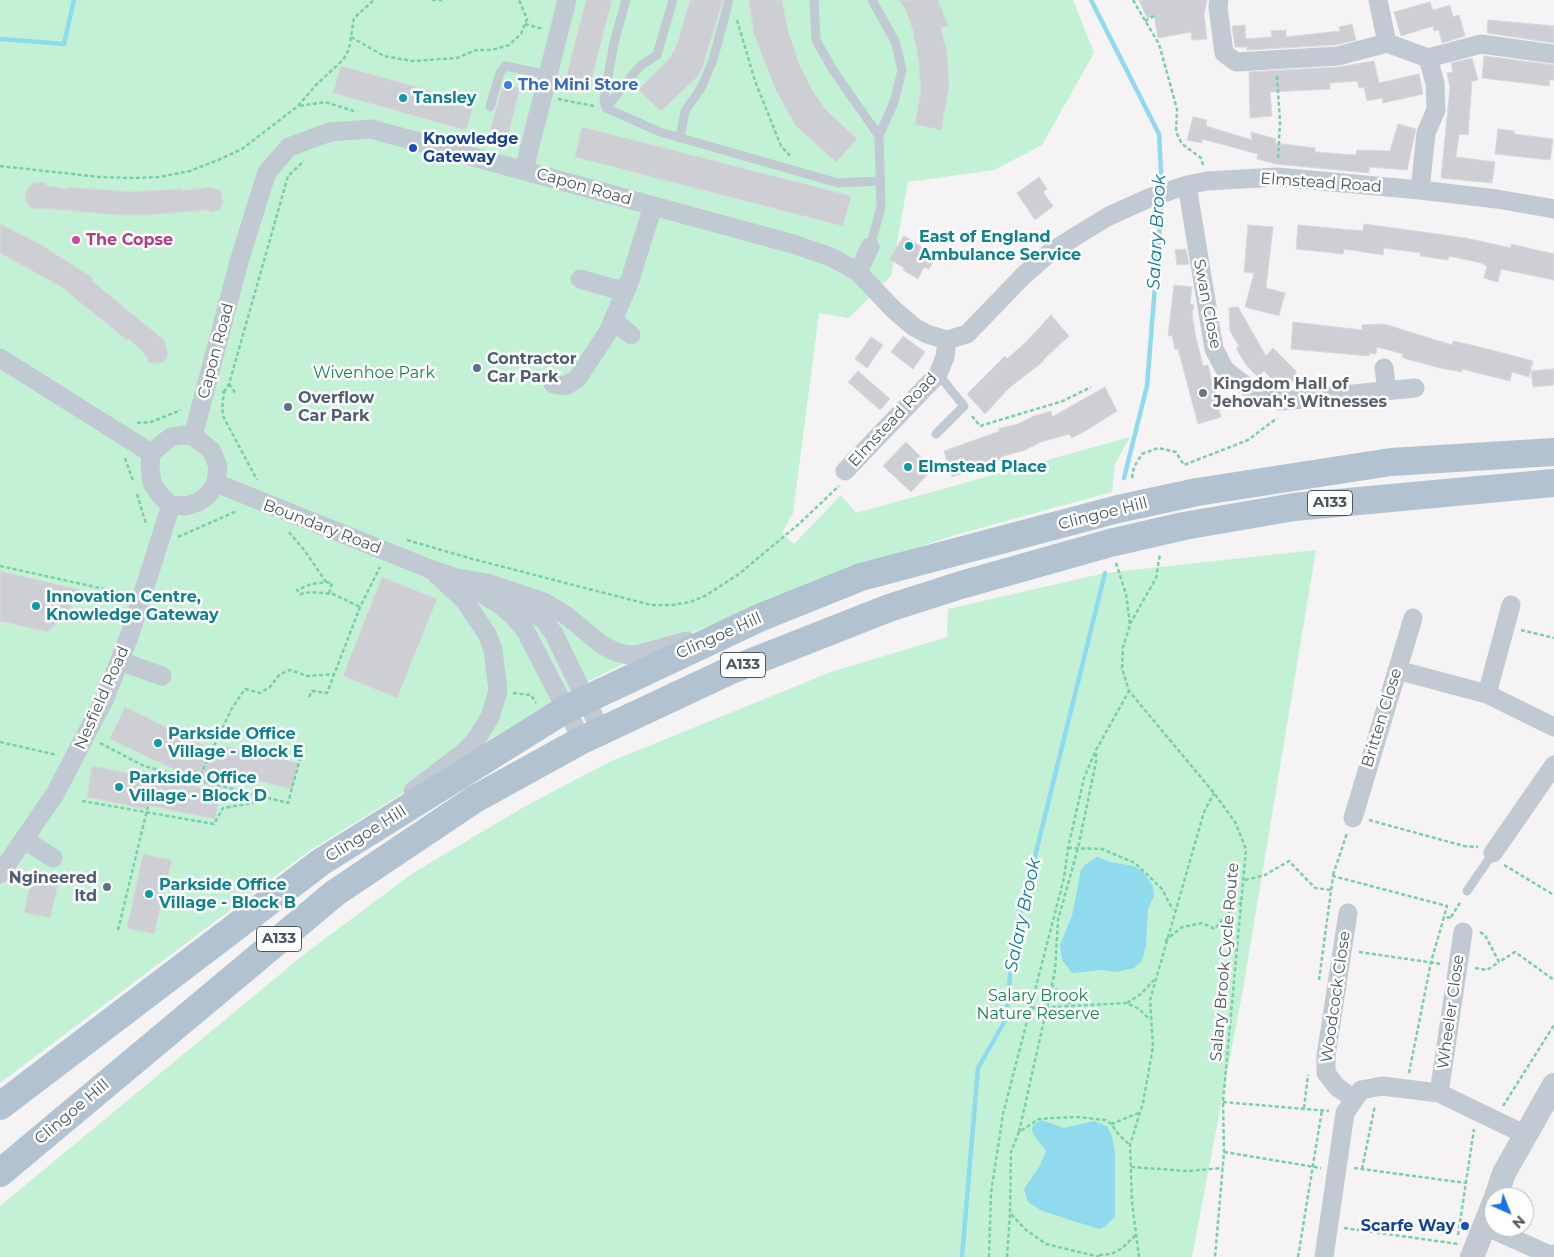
<!DOCTYPE html>
<html>
<head>
<meta charset="utf-8">
<style>
	body { margin:0 }
	#map { position:relative; width:1554px; height:1257px; overflow:hidden; background:#f5f3f3; font-family:Montserrat,sans-serif }
	canvas { display:block }
	.north { position:absolute; left:1484px; top:1187px; width:50px; height:50px; box-sizing:border-box; background:#fff; border:1px solid #b7bbc0; border-radius:50%; rotate:136deg; font-size:14px; font-weight:700; line-height:20px; text-align:center; color:#4a5661 }
	.north::after { content:''; display:block; margin:auto; width:18px; height:22px; background:#1a73e8; clip-path:polygon(50% 0,100% 100%,50% 72%,0 100%) }
</style>
</head>
<body>
<div id="map">
<canvas width="1554" height="1257"></canvas>
<div class="north">N</div>
</div>
<script>
const ctx = document.querySelector('canvas').getContext('2d');
ctx.lineJoin = 'round';
function fill(path, color) {
  ctx.fillStyle = color;
  ctx.fill(path, 'evenodd');
}
function poly(rows) {
  const path = new Path2D();
  for (const r of rows) {
    path.moveTo(r[0], r[1]);
    for (let i = 2; i < r.length; i += 2) path.lineTo(r[i], r[i + 1]);
  }
  return path;
}
function trace(path, color, width, dash) {
  ctx.strokeStyle = color;
  ctx.lineWidth = width;
  ctx.lineCap = dash ? 'butt' : 'round';
  ctx.setLineDash(dash || []);
  ctx.stroke(path);
}
function label(font, color, halo, rows, align = 'center') {
  ctx.font = font + ' Montserrat,sans-serif';
  ctx.lineWidth = 5;
  ctx.setLineDash([]);
  ctx.textBaseline = 'middle';
  ctx.strokeStyle = halo;
  ctx.fillStyle = color;
  for (const [text, x, y, turn = 0] of rows) {
    ctx.save();
    ctx.translate(x, y);
    ctx.rotate((+turn || 0) * Math.PI / 180);
    ctx.textAlign = isNaN(turn) ? turn : align;
    if (halo) ctx.strokeText(text, 0, 0);
    ctx.fillText(text, 0, 0);
    ctx.restore();
  }
}
fill(poly([
	[0,0,1073,0,1094,53,1042,145,994,170,908,182,891,276,849,318,819,313,793,513,782,533,794,544,841,495,856,513,1130,437,1115,464,1112,492,955,535,809,583,782,597,665,643,567,692,309,851,0,1083],
	[1316,550,1243,989,1192,1257,0,1257,0,1206,307,952,413,873,522,808,609,762,831,672,947,637,948,609,1105,573]
]), '#c3f1d5');
fill(poly([
	[1097,857,1110,862,1134,866,1142,871,1153,886,1154,896,1148,909,1146,945,1142,961,1134,968,1117,972,1102,970,1072,973,1062,960,1060,945,1072,916,1081,870,1085,865],
	[1042,1120,1064,1128,1094,1121,1107,1126,1112,1136,1115,1153,1115,1216,1105,1227,1099,1229,1042,1211,1028,1202,1024,1189,1039,1167,1046,1151,1033,1134,1032,1128,1035,1124]
]), '#90daee');
trace(poly([
	[1091,0,1159,134,1162,190],
	[0,39,64,44,74,0],
	[1124,478,1147,386,1162,198],
	[962,1257,978,1068,1006,1019,1013,945,1105,573]
]), '#90daee', 4.5);
const building = poly([
	[586,0,612,0,589,89,565,82,586,0],
	[690,0,723,0,702,69,697,77,661,111,638,90,669,59,677,45,690,0],
	[749,0,782,0,788,31,799,64,812,90,825,109,857,139,836,162,796,126,776,90,754,34,749,0],
	[899,0,938,0,948,25,941,28,947,53,949,86,941,130,915,124,921,91,919,63,913,31,906,10,899,0],
	[1139,0,1207,0,1204,14,1207,39,1192,40,1191,32,1158,38,1154,15,1147,18,1139,0],
	[1430,2,1433,10,1450,5,1453,17,1459,15,1465,36,1442,43,1439,30,1434,31,1433,26,1401,36,1394,12,1430,2],
	[1488,20,1554,26,1554,43,1487,33,1488,20],
	[1352,24,1356,40,1336,45,1247,50,1247,47,1235,47,1232,26,1245,25,1246,39,1272,37,1271,31,1286,30,1286,37,1340,31,1339,27,1352,24],
	[1484,56,1554,65,1554,80,1550,79,1549,86,1482,78,1484,56],
	[1472,58,1478,80,1472,81,1468,135,1459,134,1456,157,1495,162,1492,183,1441,178,1450,87,1447,73,1453,72,1451,63,1472,58],
	[1374,61,1379,83,1419,74,1423,94,1383,103,1382,98,1367,101,1364,87,1359,88,1357,81,1330,83,1330,89,1270,92,1272,116,1250,118,1249,72,1339,67,1374,61],
	[341,66,474,103,466,130,333,93,341,66],
	[503,84,520,88,506,143,488,138,503,84],
	[1193,117,1207,120,1206,126,1252,140,1251,132,1276,139,1275,143,1315,148,1315,152,1356,155,1357,150,1390,151,1398,124,1416,129,1407,170,1369,167,1369,173,1276,164,1257,159,1258,154,1202,139,1202,143,1187,140,1193,117],
	[582,127,851,196,843,226,575,157,582,127],
	[1498,129,1514,131,1514,134,1553,139,1550,160,1495,154,1498,129],
	[1039,177,1047,189,1043,192,1053,206,1035,220,1017,193,1039,177],
	[42,182,48,186,68,189,68,187,131,192,182,189,182,191,211,187,221,191,223,203,220,209,212,212,205,210,149,215,118,215,44,208,37,209,30,207,25,199,27,190,33,183,42,182],
	[0,224,38,243,93,278,92,281,164,340,168,353,166,359,160,363,149,363,144,353,129,339,127,340,60,286,0,253,0,224],
	[1364,224,1466,238,1511,248,1511,244,1554,254,1554,280,1501,269,1498,282,1484,278,1487,266,1481,263,1449,256,1448,260,1420,256,1420,253,1384,248,1383,255,1344,249,1343,254,1296,249,1298,225,1363,231,1364,224],
	[1248,225,1273,227,1266,288,1285,293,1279,316,1245,307,1254,273,1244,272,1248,225],
	[904,236,937,256,929,269,924,267,918,279,903,270,904,268,889,259,904,236],
	[1186,249,1189,264,1177,265,1175,250,1186,249],
	[1174,285,1192,287,1190,304,1194,305,1192,315,1196,338,1203,366,1208,365,1221,417,1198,424,1178,349,1175,350,1172,335,1168,336,1174,285],
	[1238,307,1266,356,1273,348,1296,371,1296,382,1273,380,1264,371,1258,377,1246,365,1236,348,1239,346,1230,331,1229,308,1238,307],
	[1051,315,1069,336,1043,360,1044,361,1009,388,985,414,967,394,1005,356,1007,359,1027,341,1051,315],
	[1293,322,1362,330,1362,325,1384,324,1452,345,1453,341,1476,346,1533,361,1529,377,1512,372,1510,381,1462,369,1462,372,1440,368,1407,359,1402,357,1403,354,1377,347,1376,354,1369,353,1369,356,1291,349,1293,322],
	[903,336,925,352,913,369,891,352,903,336],
	[871,337,883,345,867,368,855,359,871,337],
	[1554,369,1554,385,1533,387,1531,371,1554,369],
	[858,371,890,399,880,410,848,382,858,371],
	[1105,387,1117,411,1087,430,1072,438,1069,434,1041,442,1025,450,1001,457,1001,459,952,477,944,451,1000,431,998,429,1018,424,1034,416,1051,411,1052,417,1105,387],
	[906,442,933,469,911,492,883,466,906,442],
	[0,571,85,591,48,632,0,621,0,571],
	[382,577,437,599,397,698,343,676,382,577],
	[125,707,223,755,225,746,298,763,292,789,225,773,215,819,146,805,145,809,87,797,92,766,208,789,209,786,110,739,125,707],
	[143,854,172,860,154,934,127,928,143,854],
	[34,870,60,876,50,918,24,912,34,870]
]);
fill(building, '#cdcfd5');
trace(building, '#d7d9de', 1);
trace(poly([
	[432,0,442,0],
	[1133,0,1159,44,1177,109,1176,132,1182,144,1201,158,1203,165],
	[737,20,755,81,781,146,790,156],
	[1145,21,1156,15],
	[525,24,543,29],
	[351,37,384,56,412,61,457,58,476,50,492,50,509,45,521,34,527,19,519,0],
	[1277,76,1280,122,1278,160],
	[558,99,594,106],
	[300,106,325,102,357,112],
	[0,166,100,177,135,178,159,177,190,171,218,160,242,149,298,106,316,85,343,60,349,49,354,18,374,0],
	[229,384,236,394],
	[222,392,224,392,222,409,224,418,257,480],
	[224,392,229,384,288,176,304,161],
	[972,416,980,426,1063,401,1091,387],
	[137,423,151,422,181,410],
	[125,458,133,481],
	[1132,478,1134,467,1142,454,1158,448,1176,452,1184,465,1248,440,1277,418],
	[137,494,146,524],
	[289,532,305,551,326,582,311,584,297,590,300,594,311,592,333,594,360,607],
	[178,537,237,511],
	[407,540,469,558,651,605,672,605,690,602,705,596,739,574,800,523,839,486],
	[1116,563,1126,594,1130,625,1123,647,1122,668,1129,691,1214,793,1235,822,1246,849,1223,1102,1224,1152,1215,1257],
	[0,566,127,594],
	[326,582,332,583,329,594],
	[1130,624,1156,578,1160,554],
	[1521,630,1554,638],
	[513,693,531,695,536,703],
	[309,697,312,691,327,693,360,607,380,567],
	[0,742,57,755],
	[100,743,144,766,198,780,232,708,245,689,260,693,270,687,280,674,290,670,308,676,335,674],
	[198,780,288,803,304,744],
	[82,801,214,824,223,808,253,803,254,795],
	[1369,820,1464,846,1478,847],
	[1068,848,1102,849,1135,863,1162,889,1173,910],
	[1504,865,1554,895],
	[1333,875,1347,833],
	[1245,880,1265,875,1289,861,1315,888,1331,890],
	[1451,917,1461,901],
	[118,930,157,769],
	[1480,932,1485,935,1499,962,1515,952,1554,980],
	[1165,941,1182,927,1202,923,1215,929,1225,916,1243,901],
	[1359,952,1442,964],
	[1475,968,1487,970,1499,962],
	[1319,980,1333,876,1447,906,1444,917],
	[1051,984,1070,1004],
	[1127,1003,1141,994,1154,980],
	[1032,1008,1127,1003,1139,1009,1150,1020],
	[1409,1073,1431,962,1444,917,1453,918],
	[1223,1102,1329,1111],
	[1503,1106,1554,1025],
	[1304,1108,1308,1075],
	[1111,1124,1141,1112],
	[1019,1132,1055,971,1058,920,1078,848,1096,762,1096,752],
	[1224,1152,1321,1168],
	[1131,1167,1188,1171,1223,1168],
	[1354,1168,1466,1183],
	[1362,1169,1375,1105],
	[1344,1228,1458,1244],
	[1458,1235,1474,1129],
	[1099,1255,1111,1254,1121,1249,1136,1235],
	[989,1257,991,1193,1003,1114,1064,878,1068,848,1084,778,1096,750,1129,691],
	[1007,1257,1010,1214],
	[1100,1257,1046,1244,1026,1230,1010,1213,1011,1152,1019,1132,1039,1119,1052,1118,1078,1117,1105,1120,1111,1124,1119,1135,1130,1145],
	[1139,1257,1132,1202,1130,1145,1143,1103,1153,1047,1150,1000,1204,812,1214,793],
	[1298,1257,1322,1110]
]), '#7ad0a6', 2.5, [4, 2.5]);
trace(poly([
	[814,0,816,40,833,70,879,136],
	[490,107,500,73,505,66,539,73],
	[606,108,660,132,838,183,881,181],
	[606,108,640,66,657,55,673,0],
	[606,108,604,99,614,43,626,0],
	[680,138,685,111,701,88,713,60,729,0],
	[870,247,881,207,879,136,894,102,902,70,895,41,872,0],
	[936,434,964,406,938,374],
	[1467,891,1493,853]
]), '#c1cad2', 9);
trace(poly([
	[1219,0,1218,7,1224,53,1236,62,1338,56,1387,43,1428,58,1435,83,1436,110,1426,133,1420,190],
	[1378,0,1387,43],
	[1428,58,1481,44,1554,54],
	[524,170,567,0],
	[1187,185,1214,349,1225,370,1253,391,1281,401,1415,388],
	[858,272,870,247],
	[580,279,615,289,623,288,629,283,653,206],
	[614,321,631,335],
	[947,340,967,334,1023,276,1048,254,1076,236,1109,216,1149,198,1187,185,1207,181,1277,177,1420,190,1497,199,1554,209],
	[0,358,151,453],
	[1384,368,1387,391],
	[553,384,565,386,577,379,608,332,629,283],
	[183,435,193,436,211,450,218,466,216,483,208,495,198,502,186,506,171,505,160,495,152,483,150,467,151,453,171,437,183,435],
	[193,436,240,258,267,172,289,147,330,132,371,129,793,244,831,257,858,272,893,309,914,327,927,334,947,340],
	[845,471,938,374,945,357,947,340],
	[216,483,430,569,457,578,487,583,544,602,567,616,602,645,616,652,628,655,640,654,687,641],
	[465,583,503,607,517,620,525,630,582,740],
	[513,599,544,620,554,634,601,731],
	[120,661,162,676],
	[1397,670,1487,694,1554,727],
	[1487,694,1511,605],
	[413,791,464,752,476,740,490,717,498,691,493,650,487,634,464,600,436,574],
	[1353,818,1413,618],
	[25,840,53,858],
	[1493,853,1554,765],
	[0,874,55,794,105,698,130,634,171,505],
	[1348,913,1326,1056,1326,1073,1337,1087,1354,1099],
	[1439,1093,1463,932],
	[1485,1226,1552,1256,1554,1254],
	[1324,1257,1345,1113,1361,1090,1382,1086,1439,1093,1526,1135]
]), '#c1cad2', 19);
trace(poly([
	[1496,1197,1504,1173,1554,1085],
	[1472,1257,1494,1202]
]), '#c1cad2', 24);
trace(poly([
	[0,1106,321,862,566,709,759,618,861,577,1118,509,1197,492,1391,462,1554,452],
	[0,1173,335,893,475,799,582,740,729,671,889,608,961,585,1110,543,1184,526,1294,507,1554,483]
]), '#b3c2d1', 28);
for (const [x, y, r, color] of [
	[508,85,5,"#3f7fe0"],
	[403,98,5,"#0f9aa8"],
	[413,148,5,"#1a4fb4"],
	[76,240,5,"#d1479c"],
	[909,246,5,"#0f9aa8"],
	[477,368,5,"#5c6f8a"],
	[1203,393,5,"#6b7280"],
	[288,407,5,"#5c6f8a"],
	[908,467,5,"#0f9aa8"],
	[36,606,5,"#0f9aa8"],
	[158,743,5,"#0f9aa8"],
	[119,787,5,"#0f9aa8"],
	[107,887,5,"#5c6f8a"],
	[149,894,5,"#0f9aa8"],
	[1465,1226,5,"#1a4fb4"]
]) {
  const dot = new Path2D();
  dot.arc(x, y, r, 0, 2 * Math.PI);
  ctx.fillStyle = color;
  ctx.fill(dot);
  trace(dot, '#fff', 2);
}
for (const [x, y, w] of [
	[1330,503,45],
	[743,665,45],
	[279,939,45]
]) {
  const box = new Path2D();
  box.roundRect(x - w / 2, y - 12.5, w, 25, 4);
  ctx.fillStyle = '#fff';
  ctx.fill(box);
  trace(box, '#4a5661', 1);
}
label('bold 15px', '#4a5661', null, [
	["A133",1330,503],
	["A133",743,665],
	["A133",279,939]
]);
label('bold 16px', '#366cbe', '#fff', [
	["The Mini Store",518,85]
], 'left');
label('bold 16px', '#0d838f', '#fff', [
	["Tansley",413,98],
	["East of England",919,237],
	["Ambulance Service",919,255],
	["Elmstead Place",918,467],
	["Innovation Centre,",46,597],
	["Knowledge Gateway",46,615],
	["Parkside Office",168,734],
	["Village - Block E",168,752],
	["Parkside Office",129,778],
	["Village - Block D",129,796],
	["Parkside Office",159,885],
	["Village - Block B",159,903]
], 'left');
label('bold 16px', '#164399', '#fff', [
	["Knowledge",423,139],
	["Gateway",423,157],
	["Scarfe Way",1455,1226,"right"]
], 'left');
label('16px', '#4a5661', '#fff', [
	["Elmstead Road",1321,183,4],
	["Capon Road",584,187,16],
	["Swan Close",1207,304,79],
	["Capon Road",216,351,-75],
	["Elmstead Road",893,420,-47],
	["Clingoe Hill",1103,514,-14],
	["Boundary Road",322,527,21],
	["Clingoe Hill",719,636,-24],
	["Nesfield Road",102,698,-66],
	["Britten Close",1382,718,-73],
	["Clingoe Hill",366,834,-32],
	["Salary Brook Cycle Route",1225,962,-85],
	["Woodcock Close",1336,997,-82],
	["Wheeler Close",1451,1012,-82],
	["Clingoe Hill",72,1112,-40]
]);
label('bold 16px', '#b23c85', '#fff', [
	["The Copse",86,240]
], 'left');
label('bold 16px', '#4e5e75', '#fff', [
	["Contractor",487,359],
	["Car Park",487,377],
	["Overflow",298,398],
	["Car Park",298,416],
	["Ngineered",97,878,"right"],
	["ltd",97,896,"right"]
], 'left');
label('16px', '#17864f', '#fff', [
	["Wivenhoe Park",374,373],
	["Salary Brook",1038,996],
	["Nature Reserve",1038,1014]
]);
label('bold 16px', '#5b616d', '#fff', [
	["Kingdom Hall of",1213,384],
	["Jehovah's Witnesses",1213,402]
], 'left');
label('italic 18px', '#0c7c9b', '#fff', [
	["Salary Brook",1157,232,-87],
	["Salary Brook",1023,915,-78]
]);
</script>
</body>
</html>
